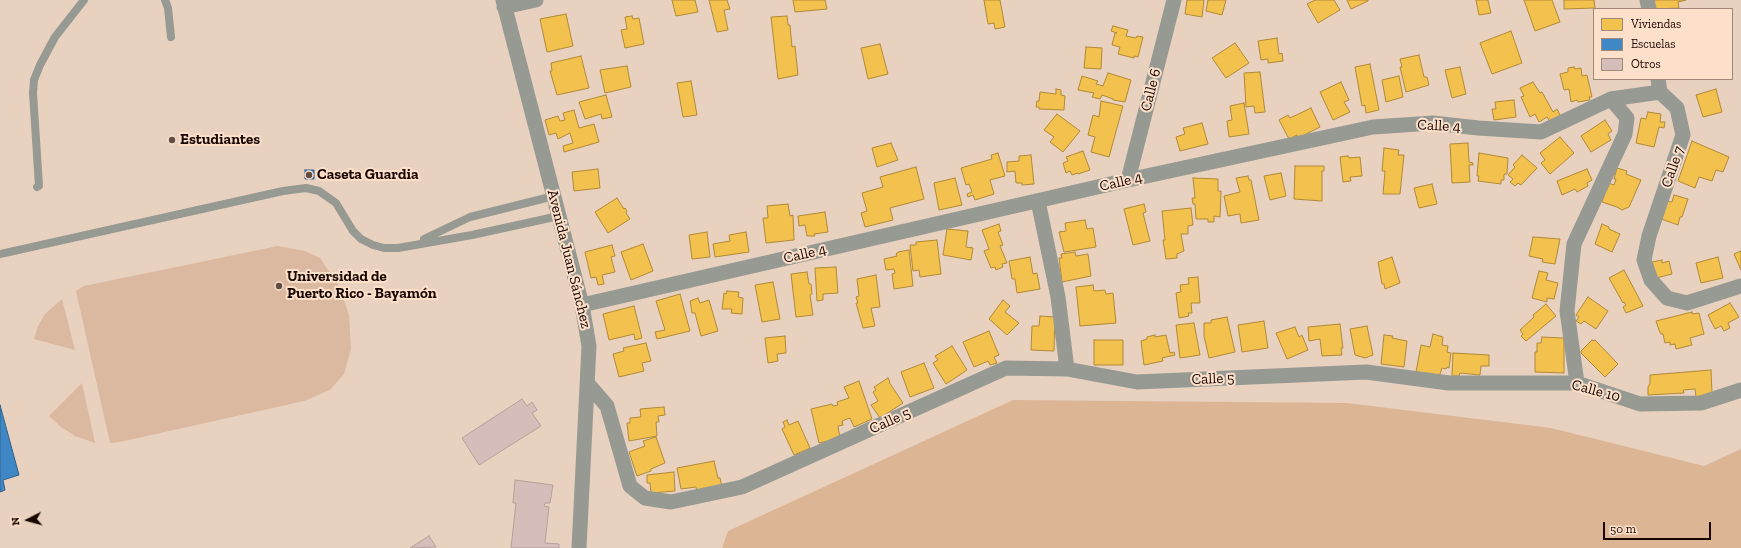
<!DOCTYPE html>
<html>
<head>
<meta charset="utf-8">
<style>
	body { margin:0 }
	#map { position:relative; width:1741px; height:548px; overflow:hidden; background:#e8d1bf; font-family:"Zilla Slab",serif }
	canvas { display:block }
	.legend { position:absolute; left:1593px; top:8px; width:140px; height:72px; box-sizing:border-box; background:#fce0ca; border:1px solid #a18979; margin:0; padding:5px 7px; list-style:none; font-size:12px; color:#180600 }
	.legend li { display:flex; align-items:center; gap:8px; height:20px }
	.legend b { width:20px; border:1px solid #a18979 }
	.north { position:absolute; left:8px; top:500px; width:40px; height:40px; -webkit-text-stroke:3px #fce0ca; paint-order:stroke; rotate:264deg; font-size:11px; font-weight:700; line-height:16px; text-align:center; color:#180600 }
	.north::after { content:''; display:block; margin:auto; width:14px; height:18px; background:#180600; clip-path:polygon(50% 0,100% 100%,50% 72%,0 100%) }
	.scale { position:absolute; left:1603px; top:522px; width:108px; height:18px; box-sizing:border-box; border:2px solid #180600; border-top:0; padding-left:5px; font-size:12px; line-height:14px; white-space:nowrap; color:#180600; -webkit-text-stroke:3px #fce0ca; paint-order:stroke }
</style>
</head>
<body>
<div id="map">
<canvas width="1741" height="548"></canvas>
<ul class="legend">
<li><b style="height:11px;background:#f2c14e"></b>Viviendas</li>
<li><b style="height:11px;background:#3f88c5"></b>Escuelas</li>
<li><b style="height:11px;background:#d5beba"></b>Otros</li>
</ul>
<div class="north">N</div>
<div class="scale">50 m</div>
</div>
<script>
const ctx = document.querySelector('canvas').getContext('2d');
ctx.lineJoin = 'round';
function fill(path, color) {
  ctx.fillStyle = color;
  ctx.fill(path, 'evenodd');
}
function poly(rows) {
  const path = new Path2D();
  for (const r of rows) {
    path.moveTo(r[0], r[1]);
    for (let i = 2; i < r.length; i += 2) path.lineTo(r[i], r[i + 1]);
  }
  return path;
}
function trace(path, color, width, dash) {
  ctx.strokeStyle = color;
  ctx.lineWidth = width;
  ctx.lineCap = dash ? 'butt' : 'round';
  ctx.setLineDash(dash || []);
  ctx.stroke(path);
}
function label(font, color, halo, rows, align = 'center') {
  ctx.font = font + ' "Zilla Slab",serif';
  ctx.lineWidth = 4;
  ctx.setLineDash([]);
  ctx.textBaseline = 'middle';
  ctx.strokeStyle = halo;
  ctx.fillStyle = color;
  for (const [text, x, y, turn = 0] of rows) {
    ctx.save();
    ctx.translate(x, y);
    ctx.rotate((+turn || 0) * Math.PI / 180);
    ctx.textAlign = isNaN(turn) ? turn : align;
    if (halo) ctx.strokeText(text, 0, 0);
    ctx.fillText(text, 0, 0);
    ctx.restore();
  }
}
fill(poly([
	[278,246,305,251,320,258,339,286,349,315,351,349,344,374,330,390,304,401,120,442,110,443,76,291,84,286],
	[62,299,75,350,34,339,38,326,45,314],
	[82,383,95,443,75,436,61,427,49,416]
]), '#dab9a0');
fill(poly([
	[1013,400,1347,403,1551,428,1704,466,1741,449,1741,548,722,548,728,531]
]), '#dcb595');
const homes = poly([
	[672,0,695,0,698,12,676,16,672,0],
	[709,0,727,0,730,9,724,10,728,30,717,32,709,0],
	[793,0,825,0,827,9,795,12,793,0],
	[984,0,1000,0,1005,27,995,29,994,23,988,24,984,0],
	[1187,0,1204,0,1202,17,1185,14,1187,0],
	[1208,0,1226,0,1222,15,1206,11,1208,0],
	[1315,0,1334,0,1340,10,1318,23,1307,4,1315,0],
	[1347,0,1368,0,1368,1,1351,9,1347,0],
	[1476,0,1488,0,1491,13,1479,15,1476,0],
	[1524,0,1552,0,1560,22,1535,31,1524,0],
	[1564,0,1594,0,1595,8,1564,9,1564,0],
	[1652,0,1686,0,1678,2,1679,8,1656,9,1652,0],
	[566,14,573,46,547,52,540,19,566,14],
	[632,16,633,19,639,18,644,44,625,48,621,30,627,29,625,17,632,16],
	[787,16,788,25,790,25,792,47,795,46,798,75,778,79,771,17,787,16],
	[1113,26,1128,30,1126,36,1136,38,1137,36,1143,37,1138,57,1134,56,1134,58,1118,54,1120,47,1112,45,1115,33,1117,33,1111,31,1113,26],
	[1511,31,1522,63,1492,74,1480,43,1511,31],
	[1277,38,1279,54,1282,53,1283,61,1268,63,1268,59,1261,60,1258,41,1277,38],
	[1235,43,1249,63,1226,78,1212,58,1235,43],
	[880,44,888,74,868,79,861,48,880,44],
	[1086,47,1102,48,1101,69,1084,68,1086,47],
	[1419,55,1424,77,1427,77,1429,85,1406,92,1400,67,1402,67,1400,59,1419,55],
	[581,56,589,88,557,95,550,71,552,71,551,63,581,56],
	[1370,64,1379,110,1366,113,1365,105,1362,106,1355,67,1370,64],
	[627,66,631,87,605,93,600,70,627,66],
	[1460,67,1466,94,1452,98,1445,70,1460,67],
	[1574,67,1575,69,1581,68,1582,76,1587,75,1592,97,1589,97,1590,100,1578,102,1577,100,1571,102,1569,89,1564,90,1560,74,1568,72,1568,68,1574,67],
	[1260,72,1265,112,1255,113,1254,106,1246,107,1244,73,1260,72],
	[1108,73,1131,80,1125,102,1113,100,1113,99,1102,95,1100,99,1092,97,1094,93,1078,90,1082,76,1098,81,1096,84,1103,86,1108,73],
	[1399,76,1403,97,1386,102,1382,80,1399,76],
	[691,81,697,115,683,117,677,83,691,81],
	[1341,82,1349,100,1344,102,1350,112,1333,120,1320,92,1341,82],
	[1533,82,1540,93,1542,92,1553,112,1557,109,1561,117,1550,122,1547,117,1539,122,1535,114,1530,117,1521,97,1524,96,1520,88,1533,82],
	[1056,89,1061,90,1061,95,1065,96,1064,110,1039,109,1039,107,1036,107,1037,101,1039,101,1040,92,1056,94,1056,89],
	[1716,89,1722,112,1703,117,1696,95,1716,89],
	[606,95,612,117,602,119,601,114,585,119,579,102,606,95],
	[1514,100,1516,117,1494,120,1492,109,1496,109,1495,102,1514,100],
	[1101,101,1123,106,1109,157,1091,152,1095,137,1088,135,1093,115,1099,117,1101,101],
	[1244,103,1249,134,1229,137,1227,121,1232,120,1230,106,1244,103],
	[1311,108,1320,127,1298,138,1297,135,1289,139,1279,120,1288,115,1290,118,1311,108],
	[574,110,579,128,594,124,599,142,564,152,563,146,573,143,570,133,558,139,556,133,549,135,545,120,558,116,560,121,565,120,563,113,574,110],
	[1648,112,1661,114,1660,122,1665,122,1664,128,1659,127,1654,147,1636,143,1641,118,1646,119,1648,112],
	[1057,114,1080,131,1063,152,1050,142,1054,137,1044,130,1057,114],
	[1605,120,1612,131,1608,134,1611,140,1591,152,1581,136,1605,120],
	[1202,123,1208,144,1180,151,1176,137,1185,134,1183,128,1202,123],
	[1560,137,1574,153,1550,174,1541,163,1545,160,1540,153,1560,137],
	[1692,141,1729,157,1723,172,1716,170,1712,181,1699,177,1695,188,1678,181,1692,141],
	[891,143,898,160,877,167,872,148,891,143],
	[1468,143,1469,162,1473,163,1473,165,1469,165,1470,182,1452,183,1450,144,1468,143],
	[1384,148,1399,150,1398,155,1404,155,1400,194,1383,194,1385,171,1382,171,1384,148],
	[1083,151,1090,170,1078,174,1078,173,1072,175,1070,171,1066,173,1063,163,1068,161,1066,157,1083,151],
	[998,153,1005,176,990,180,994,194,975,200,973,195,968,197,967,194,972,192,969,184,966,185,961,168,992,159,991,155,998,153],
	[1479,153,1508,158,1507,174,1504,174,1504,180,1501,180,1501,184,1478,181,1479,176,1477,176,1479,153],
	[1031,155,1034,184,1022,185,1022,183,1016,183,1015,171,1007,172,1007,162,1019,161,1019,156,1031,155],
	[1522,155,1537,168,1521,185,1518,183,1515,186,1510,182,1513,179,1508,175,1515,167,1513,165,1522,155],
	[1348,156,1349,158,1360,157,1362,176,1350,177,1351,181,1343,182,1340,157,1348,156],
	[1295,166,1324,166,1324,171,1322,171,1322,201,1294,199,1295,166],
	[916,167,924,199,890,208,893,220,865,227,861,213,867,211,862,193,883,187,880,177,916,167],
	[1617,168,1627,171,1626,174,1641,180,1629,207,1622,210,1617,207,1602,202,1608,183,1614,185,1616,179,1614,179,1617,168],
	[598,169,600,188,574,191,572,172,598,169],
	[1587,169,1592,180,1587,183,1588,186,1577,192,1575,189,1562,195,1557,181,1587,169],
	[1281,173,1286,196,1270,200,1264,176,1281,173],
	[1248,176,1249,180,1251,180,1259,220,1241,223,1240,214,1228,216,1224,196,1240,192,1236,178,1248,176],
	[955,178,962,205,939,210,934,183,955,178],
	[1193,178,1218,179,1218,191,1221,191,1220,217,1214,216,1214,222,1208,222,1208,219,1196,219,1195,204,1193,204,1192,198,1195,198,1193,178],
	[1432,184,1437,204,1419,208,1414,188,1432,184],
	[1674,195,1688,199,1682,217,1680,217,1678,225,1661,219,1666,201,1672,202,1674,195],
	[617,198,624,209,625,208,627,211,626,213,630,219,608,233,595,212,617,198],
	[788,204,790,216,793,215,794,240,766,243,763,218,768,218,767,206,788,204],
	[1144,204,1146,212,1143,213,1150,241,1133,245,1124,209,1144,204],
	[1191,208,1193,225,1188,226,1188,234,1181,234,1184,251,1177,254,1177,258,1166,259,1163,240,1165,240,1162,211,1191,208],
	[825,212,828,232,814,234,815,236,807,236,805,225,799,226,798,216,825,212],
	[1085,220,1087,229,1093,228,1096,247,1064,252,1059,232,1066,231,1065,223,1085,220],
	[999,224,1001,231,998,232,1003,245,1000,246,1007,263,1002,264,1003,267,996,270,995,267,991,268,984,251,989,249,982,230,999,224],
	[1602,224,1609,227,1609,229,1620,234,1612,252,1595,244,1602,224],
	[947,229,968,231,966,247,973,248,971,260,943,255,947,229],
	[707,232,710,257,692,259,689,235,707,232],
	[746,232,749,252,715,257,713,244,730,241,729,235,746,232],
	[1533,237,1560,239,1555,264,1542,262,1543,259,1529,256,1533,237],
	[937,240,941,274,920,277,919,270,913,271,910,245,916,245,916,242,937,240],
	[643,244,653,271,631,280,621,252,643,244],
	[612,245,615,256,611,257,615,272,602,275,604,284,598,285,596,277,591,278,585,252,612,245],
	[909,250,913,286,894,289,892,274,895,273,894,269,886,270,884,259,897,256,896,254,898,252,909,250],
	[1741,251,1741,270,1734,254,1741,251],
	[1075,252,1076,256,1088,254,1091,276,1062,282,1059,258,1062,258,1061,254,1075,252],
	[1030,257,1033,274,1037,273,1040,289,1017,293,1015,279,1012,279,1009,261,1030,257],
	[1392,257,1400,283,1385,289,1384,284,1382,284,1378,262,1392,257],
	[1718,257,1723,278,1701,283,1696,263,1718,257],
	[1662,260,1662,263,1669,261,1672,274,1656,278,1652,262,1662,260],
	[836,267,838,293,823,294,823,300,817,301,815,268,836,267],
	[1624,270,1643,306,1626,313,1623,307,1626,305,1624,302,1623,303,1609,278,1624,270],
	[1539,271,1548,273,1546,280,1558,283,1554,299,1547,298,1547,302,1532,298,1539,271],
	[807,272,809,284,811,284,812,294,810,295,813,315,796,317,791,274,807,272],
	[876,275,880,307,871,308,875,326,863,328,856,303,858,303,856,297,859,296,857,279,876,275],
	[1198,277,1200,303,1191,303,1192,313,1188,313,1189,316,1179,318,1176,293,1181,292,1180,285,1189,284,1188,278,1198,277],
	[773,282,780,319,762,322,755,285,773,282],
	[1093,285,1094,291,1105,290,1106,294,1113,293,1116,323,1080,326,1076,287,1093,285],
	[727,291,739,292,738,297,743,298,742,314,731,313,732,309,722,309,724,293,726,294,727,291],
	[680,294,690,331,657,339,655,332,665,330,656,301,680,294],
	[1588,297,1608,311,1596,329,1584,321,1581,324,1576,321,1579,317,1576,315,1588,297],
	[698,298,700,303,709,300,718,331,701,336,695,313,692,313,690,301,698,298],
	[1003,300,1010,306,1005,312,1019,323,1007,335,989,319,1003,300],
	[1730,303,1739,317,1728,323,1730,328,1724,331,1721,326,1715,329,1708,315,1730,303],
	[1546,304,1556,316,1526,341,1521,336,1523,334,1520,330,1534,317,1533,315,1546,304],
	[634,306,642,338,635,340,634,334,609,340,603,314,634,306],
	[1692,312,1692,314,1699,313,1704,334,1690,338,1692,345,1676,349,1675,344,1670,345,1670,342,1665,343,1663,334,1661,334,1659,330,1656,321,1692,312],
	[1040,316,1055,317,1054,351,1031,350,1032,326,1039,326,1040,316],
	[1227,317,1235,352,1209,358,1204,336,1204,323,1211,323,1211,320,1227,317],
	[1264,321,1268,348,1242,352,1238,325,1264,321],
	[1194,323,1200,355,1180,358,1176,325,1194,323],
	[1340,324,1343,348,1341,348,1342,355,1322,356,1320,339,1309,341,1308,327,1340,324],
	[1367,326,1373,355,1365,358,1355,355,1350,329,1367,326],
	[1295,327,1299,337,1302,335,1308,350,1287,359,1276,333,1295,327],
	[989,331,999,355,994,357,997,363,990,365,988,361,974,367,963,342,989,331],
	[1433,334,1443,337,1442,345,1448,346,1447,352,1451,353,1449,368,1447,367,1446,369,1442,368,1439,377,1416,372,1421,345,1430,347,1433,334],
	[1155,335,1155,337,1166,335,1170,353,1174,352,1175,355,1162,358,1163,361,1144,365,1141,341,1147,339,1147,337,1155,335],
	[1384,335,1393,336,1392,338,1407,341,1404,367,1381,364,1384,335],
	[785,336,786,353,777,354,778,361,768,363,765,338,785,336],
	[1542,337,1564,338,1564,373,1535,372,1535,352,1537,352,1537,343,1541,343,1542,337],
	[1094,340,1123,340,1123,365,1094,365,1094,340],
	[1592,340,1593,341,1595,340,1618,364,1605,377,1581,353,1581,351,1592,340],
	[646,343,651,361,642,363,644,371,619,377,613,354,624,351,623,348,646,343],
	[952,346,967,370,946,384,933,363,938,360,935,356,952,346],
	[1453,353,1489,355,1489,366,1481,366,1480,375,1460,373,1459,376,1452,376,1453,353],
	[924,363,934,388,910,397,901,372,924,363],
	[1711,370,1712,393,1696,397,1695,389,1683,390,1684,393,1648,395,1648,387,1650,383,1650,375,1711,370],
	[888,378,890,382,889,382,903,403,880,418,871,405,878,401,873,392,876,390,874,387,888,378],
	[859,381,872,419,854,427,850,418,842,421,843,425,838,426,840,438,819,443,811,409,832,404,833,406,838,405,837,402,849,398,844,387,859,381],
	[664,407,665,415,658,416,659,422,656,422,657,436,629,441,627,423,630,423,630,418,641,417,640,409,664,407],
	[787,420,789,425,798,421,810,448,794,455,782,429,785,427,783,422,787,420],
	[656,437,665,463,651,469,651,471,637,476,629,452,645,446,643,441,656,437],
	[714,461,718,478,720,478,722,487,697,493,696,487,681,489,677,468,714,461],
	[674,472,675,491,651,493,650,483,647,483,647,475,674,472]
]);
fill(homes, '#f2c14e');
trace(homes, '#b18937', 1);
const schools = poly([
	[305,170,314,170,314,179,305,179,305,170],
	[0,405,19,475,3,480,5,490,0,492,0,405]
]);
fill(schools, '#3f88c5');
trace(schools, '#33618a', 1);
const building = poly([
	[522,399,527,406,532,402,537,410,532,413,541,426,479,465,462,438,522,399],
	[515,480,553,485,550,503,545,503,544,506,549,507,545,543,559,544,559,548,511,548,516,503,513,503,515,480],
	[429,536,436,547,410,548,429,536]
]);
fill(building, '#d5beba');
trace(building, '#b89e9b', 1);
trace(poly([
	[165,0,168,8,171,37],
	[37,187,39,186,33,93,34,80,40,65,55,37,84,0],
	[424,239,470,217,554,196],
	[0,254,283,191,306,188,319,191,336,203,353,231,361,239,373,245,384,248,398,248,472,235,559,216]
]), '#969a93', 8);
trace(poly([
	[503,0,582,305,589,346,579,548],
	[1647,0,1649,9],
	[504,7,536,0],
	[1658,79,1660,92,1677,108,1683,135,1649,236,1644,260,1651,280,1667,298,1687,303,1741,286],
	[1128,180,1174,0],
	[1038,201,1058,297,1067,369],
	[582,305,1128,180,1373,127,1433,123,1478,128,1541,132,1611,99,1660,92],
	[1577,383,1567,311,1574,244,1625,134,1627,118,1611,99],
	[588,384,607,406,630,486,645,498,671,502,742,487,1006,368,1067,369,1137,382,1366,372,1449,383,1577,383,1640,404,1701,403,1741,390]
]), '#969a93', 15);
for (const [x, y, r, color] of [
	[172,140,4,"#614d43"],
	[309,175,4,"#614d43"],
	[279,286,4,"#614d43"]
]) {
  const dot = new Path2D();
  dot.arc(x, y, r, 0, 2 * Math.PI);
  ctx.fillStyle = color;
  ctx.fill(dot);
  trace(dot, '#fce0ca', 1.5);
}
label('15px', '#180600', '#fce0ca', [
	["Calle 6",1151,90,-76],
	["Calle 4",1439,126,3],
	["Calle 7",1673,167,-71],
	["Calle 4",1121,182,-13],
	["Calle 4",805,254,-13],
	["Avenida Juan Sánchez",569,259,76],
	["Calle 5",1213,379,-2],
	["Calle 10",1596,391,15],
	["Calle 5",890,421,-24]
]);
label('bold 15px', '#180600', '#fce0ca', [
	["Estudiantes",180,140],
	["Caseta Guardia",317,175],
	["Universidad de",287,277],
	["Puerto Rico - Bayamón",287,294]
], 'left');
</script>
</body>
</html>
